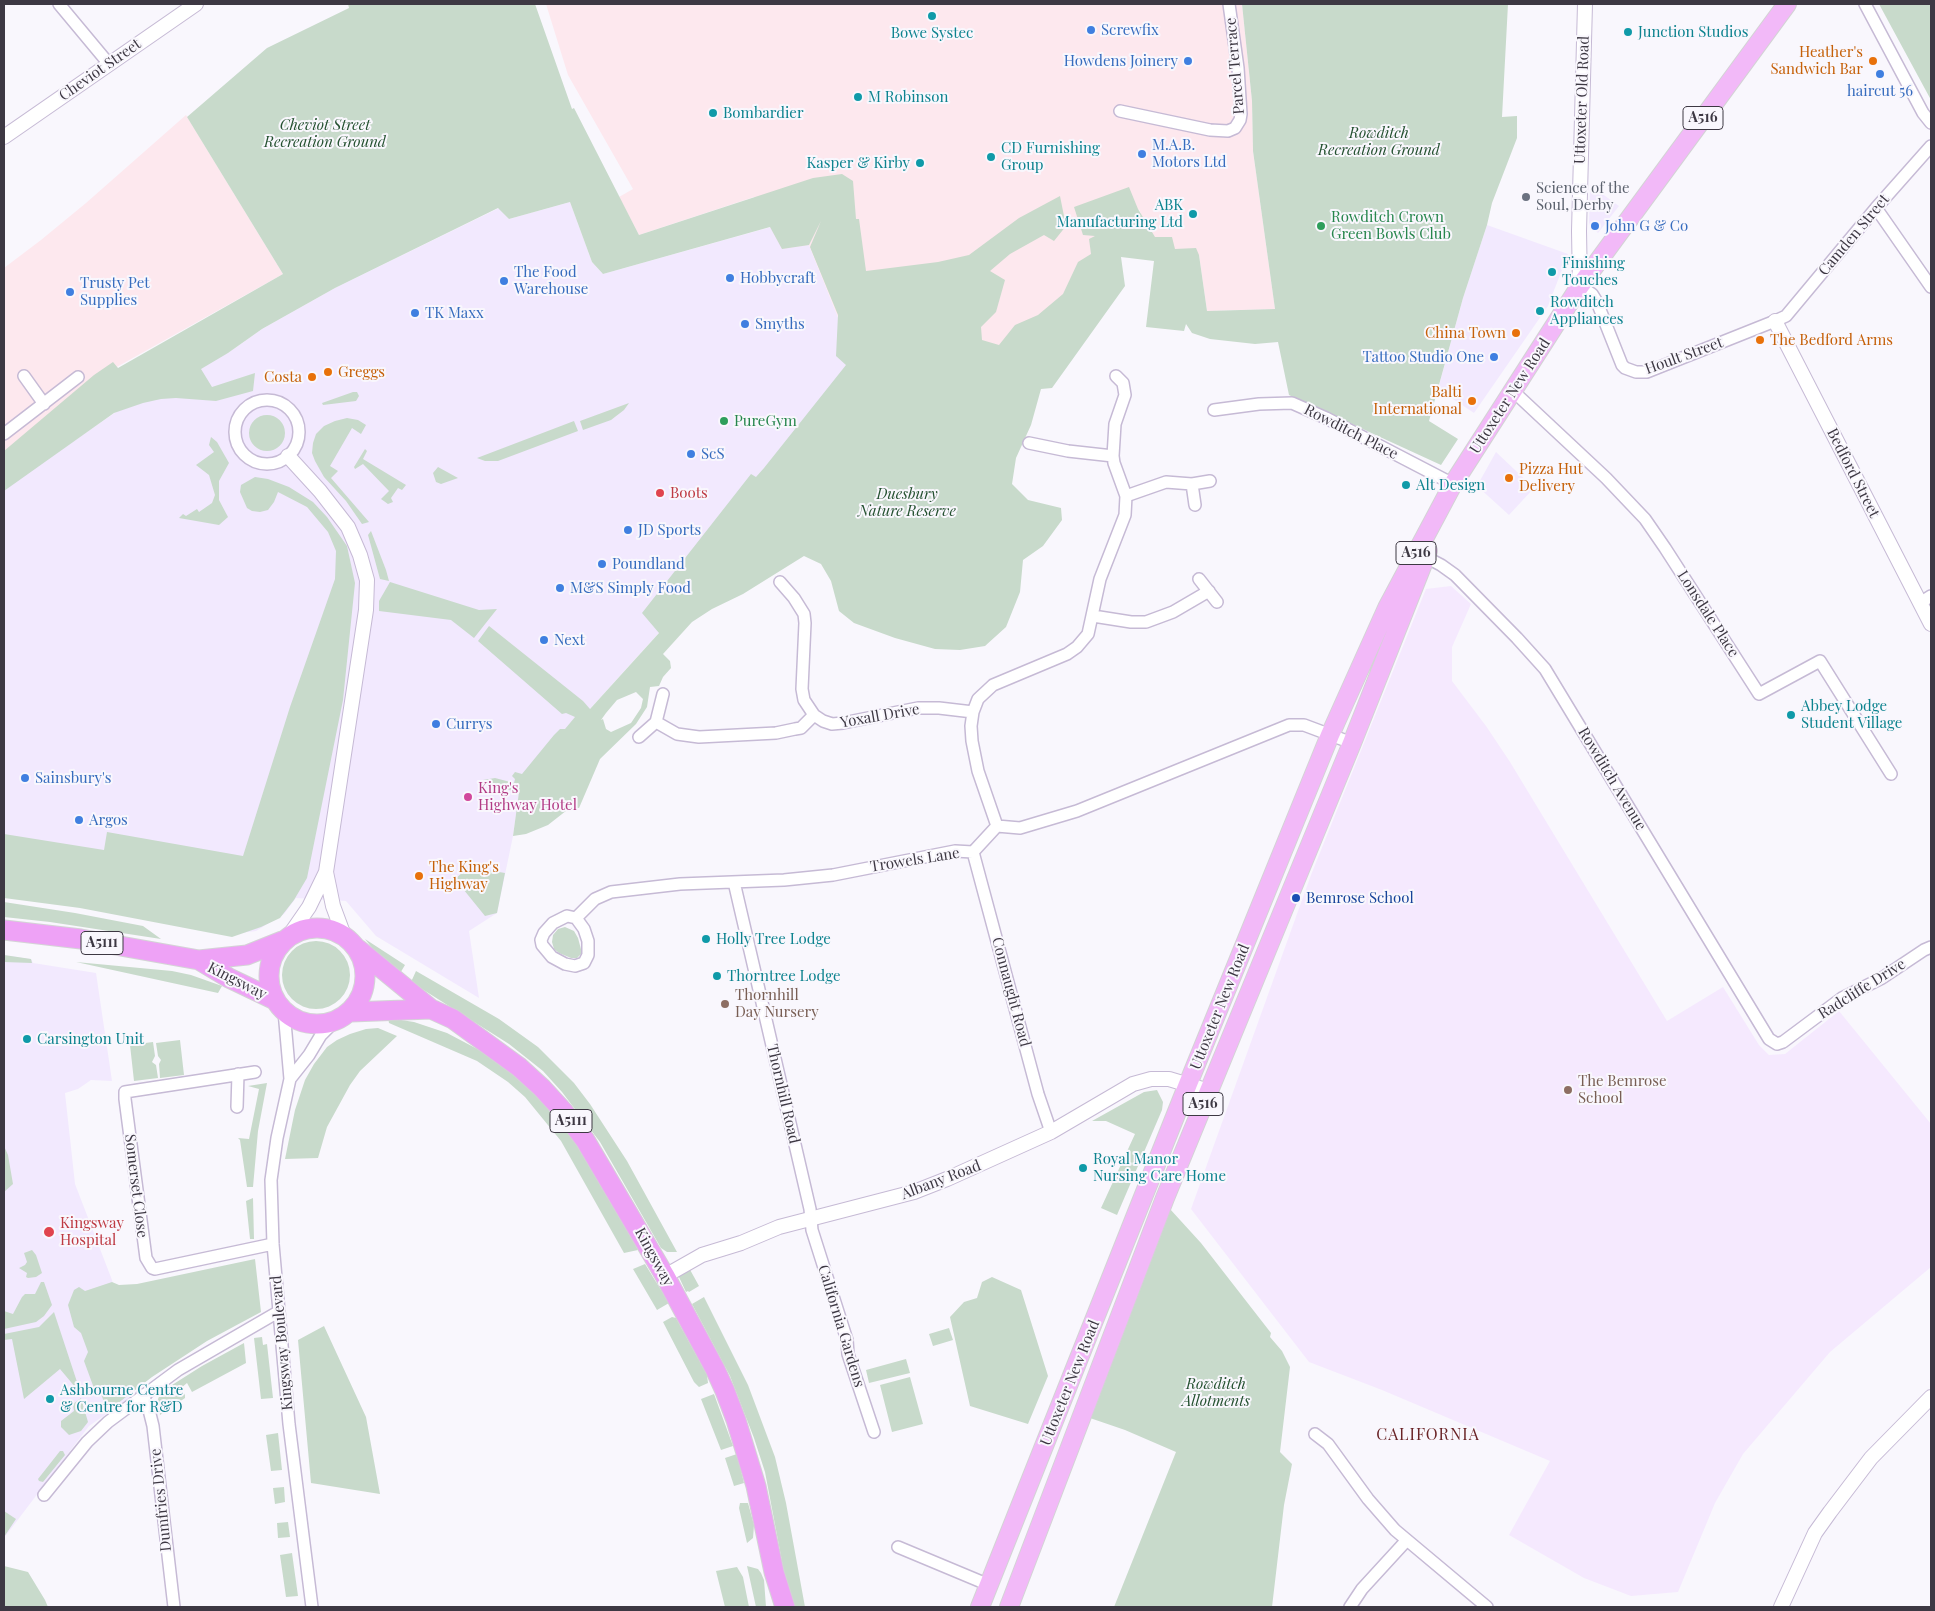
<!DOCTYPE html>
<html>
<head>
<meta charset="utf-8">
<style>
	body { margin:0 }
	#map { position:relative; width:1935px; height:1611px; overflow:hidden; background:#f9f7fd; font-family:"Playfair Display",serif }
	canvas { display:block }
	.frame { position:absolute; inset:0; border:5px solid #3d3843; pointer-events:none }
</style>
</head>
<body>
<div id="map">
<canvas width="1935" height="1611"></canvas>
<div class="frame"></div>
</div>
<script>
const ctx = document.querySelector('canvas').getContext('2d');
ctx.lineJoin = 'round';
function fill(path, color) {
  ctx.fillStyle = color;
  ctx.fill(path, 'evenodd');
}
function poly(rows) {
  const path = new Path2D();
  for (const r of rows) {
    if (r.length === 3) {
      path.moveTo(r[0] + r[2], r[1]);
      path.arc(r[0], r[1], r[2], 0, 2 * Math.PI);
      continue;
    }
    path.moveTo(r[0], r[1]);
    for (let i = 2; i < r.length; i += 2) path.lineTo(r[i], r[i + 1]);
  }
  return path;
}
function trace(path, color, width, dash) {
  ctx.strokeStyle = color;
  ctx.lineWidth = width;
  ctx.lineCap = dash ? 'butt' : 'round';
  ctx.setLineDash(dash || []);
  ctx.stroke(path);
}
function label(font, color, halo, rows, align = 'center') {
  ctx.font = font + ' "Playfair Display",serif';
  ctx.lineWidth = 4;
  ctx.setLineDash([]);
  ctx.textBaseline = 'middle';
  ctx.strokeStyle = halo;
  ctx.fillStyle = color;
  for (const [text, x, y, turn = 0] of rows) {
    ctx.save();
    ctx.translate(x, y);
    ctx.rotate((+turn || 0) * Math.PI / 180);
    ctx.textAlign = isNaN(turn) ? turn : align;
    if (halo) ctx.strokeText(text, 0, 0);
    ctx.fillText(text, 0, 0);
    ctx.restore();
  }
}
fill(poly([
	[1590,185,1619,206,1598,233,1589,225],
	[570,202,592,262,603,274,771,227,809,245,866,387,695,593,520,786,513,836,497,913,469,931,479,998,376,936,346,901,296,898,284,914,256,931,232,934,4,862,4,491,20,478,193,359,228,353,262,329,335,288,499,208,509,219],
	[1487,225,1568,254,1548,306,1474,413,1438,389,1463,298],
	[1496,452,1534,488,1509,515,1477,486],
	[4,955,31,959,33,963,96,973,112,1081,91,1080,78,1089,65,1093,75,1184,112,1280,132,1396,89,1426,4,1538]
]), '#f2e9fe');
fill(poly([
	[546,4,1242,4,1252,101,1253,151,1275,309,1207,311,1199,255,1156,255,1139,209,1035,385,866,387,809,245,782,249,754,197,639,235,619,197,633,189,568,75],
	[186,115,283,274,81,387,4,454,4,268,41,240,86,203]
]), '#fde8ee');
fill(poly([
	[1451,586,1471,604,1452,647,1452,681,1486,726,1510,762,1667,1021,1723,987,1759,1045,1769,1055,1785,1054,1839,1011,1931,1124,1931,1267,1830,1352,1743,1454,1715,1503,1678,1592,1631,1596,1584,1578,1509,1535,1550,1461,1382,1390,1309,1362,1191,1209,1311,875,1426,589]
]), '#f5e9fe');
fill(poly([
	[348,4,535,4,572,109,574,108,639,235,813,178,842,174,853,181,856,219,859,219,866,271,938,262,969,255,1019,218,1060,196,1066,226,1054,241,1044,235,1010,254,990,271,1005,280,996,312,981,327,982,340,999,345,1015,325,1038,315,1063,294,1078,262,1091,254,1089,239,1095,236,1083,235,1074,207,1129,187,1138,209,1155,237,1172,237,1175,249,1196,248,1199,255,1207,311,1275,309,1253,151,1252,101,1242,4,1508,4,1502,117,1517,116,1517,138,1492,203,1487,225,1463,298,1429,421,1458,439,1441,465,1293,397,1289,395,1278,342,1255,344,1210,339,1192,333,1186,324,1184,331,1146,327,1154,261,1121,257,1125,286,1052,388,1041,389,1031,425,1016,458,1012,484,1028,500,1061,508,1062,520,1043,546,1023,560,1020,592,1006,627,985,646,960,650,935,649,895,638,854,623,839,611,831,581,821,564,804,556,743,594,712,609,692,622,663,654,670,661,671,668,663,677,659,686,650,687,647,707,636,724,600,759,579,808,571,807,548,825,526,834,513,836,519,792,486,785,483,780,495,778,514,783,515,779,512,776,515,772,522,774,554,735,560,729,565,729,575,717,566,713,562,714,478,641,489,626,583,701,590,709,659,633,642,613,751,474,756,477,764,468,846,365,836,356,838,315,810,247,821,221,809,245,782,249,770,227,603,274,592,262,570,202,509,219,498,208,335,288,262,329,228,353,201,369,212,387,255,373,253,391,216,401,176,398,161,399,143,403,114,413,4,491,4,451,94,375,113,362,118,368,283,274,187,117,267,48,349,8],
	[636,692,643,699,641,708,631,723,611,732,606,729,603,719,601,720,606,713,617,700],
	[1879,4,1931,4,1931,100],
	[353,392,357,392,359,396,356,401,323,405,322,403],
	[629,403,624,410,611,420,583,430,580,421],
	[267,433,18],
	[347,418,358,420,366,425,361,434,352,428,330,466,338,471,331,478,369,522,362,524,346,501,324,477,315,461,312,453,313,443,316,434,324,426,335,421],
	[574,421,578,431,498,461,485,461,477,458],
	[211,437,217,442,229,463,219,481,219,500,228,517,219,525,179,518,183,514,186,516,197,509,199,512,212,503,215,495,209,475,196,465,214,452,209,445],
	[365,449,367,451,363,459,406,485,402,490,398,488,391,498,393,502,388,504,381,499,389,491,363,464,355,469,354,467],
	[438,467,458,478,441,484,436,482,433,473],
	[255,477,268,479,289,487,313,502,327,517,347,546,355,583,343,700,307,878,294,900,280,918,261,927,232,937,80,908,4,898,4,834,104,850,107,832,243,856,290,707,335,579,336,551,328,532,307,507,278,492,274,502,268,510,260,512,252,511,247,508,240,492,241,485],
	[371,531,386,570,389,581,380,579,368,535],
	[390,582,479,610,497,609,474,638,451,620,379,611,379,601],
	[469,867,505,873,497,913,485,916,455,879],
	[4,902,75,913,143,926,161,939,50,922,4,917],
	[565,927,574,931,578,938,582,953,577,958,571,958,559,953,554,949,552,942,553,935,558,929],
	[365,939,405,965,399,975,380,958],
	[316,975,34],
	[4,955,31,959,32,963,4,962],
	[76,962,172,971,191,975,222,986,218,993],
	[416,971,499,1019,538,1047,574,1083,590,1104,627,1161,677,1252,667,1252,661,1248,600,1142,562,1092,543,1071,509,1044,411,982],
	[388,1018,414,1022,447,1033,500,1061,523,1077,563,1122,607,1192,638,1250,624,1253,561,1141,525,1097,508,1082,477,1061,389,1023],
	[378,1028,397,1036,360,1071,350,1085,327,1127,318,1158,285,1159,295,1110,305,1080,314,1064,327,1047,337,1040,350,1034,366,1029],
	[180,1040,184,1075,160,1078,159,1064,161,1060,158,1056,156,1043],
	[153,1042,155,1056,152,1062,156,1065,158,1078,134,1081,130,1045],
	[267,1083,258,1131,253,1187,247,1187,240,1140,238,1138,249,1139,259,1089,248,1086],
	[1157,1090,1163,1102,1162,1110,1117,1215,1101,1208,1135,1134,1106,1121,1092,1121,1144,1092],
	[4,1146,8,1155,13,1184,4,1192],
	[253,1198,254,1239,250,1239,246,1201],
	[1170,1209,1201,1243,1271,1333,1270,1337,1282,1351,1290,1367,1280,1452,1292,1464,1284,1505,1272,1607,1114,1607,1176,1452,1125,1430,1087,1417],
	[32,1250,36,1255,42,1273,36,1277,28,1278,26,1277,27,1273,19,1268,25,1265,27,1262,24,1253],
	[255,1259,261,1312,207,1341,152,1377,113,1407,105,1404,100,1392,95,1391,84,1361,88,1352,81,1333,74,1327,68,1305,74,1290,79,1287,85,1291,112,1282,119,1285,137,1284],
	[645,1264,669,1303,657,1310,633,1269],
	[688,1266,699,1286,689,1292,688,1291,686,1292,679,1277,679,1274],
	[992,1277,1021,1290,1048,1376,1028,1424,970,1406,950,1317,964,1302,977,1298,982,1282],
	[41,1282,44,1282,52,1305,44,1316,36,1322,4,1329,4,1311,13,1314,22,1297,25,1294,35,1294],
	[704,1297,748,1385,775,1457,786,1503,805,1607,794,1607,788,1593,765,1472,754,1438,730,1376,692,1304],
	[54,1312,81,1394,60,1369,24,1399,12,1339,4,1340,4,1334,39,1327],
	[672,1317,676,1318,707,1375,708,1383,699,1387,694,1382,663,1322],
	[324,1326,366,1417,380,1494,311,1483,298,1340],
	[949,1328,953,1340,933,1346,929,1334],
	[262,1337,263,1345,267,1344,273,1398,261,1399,254,1338],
	[244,1343,246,1363,192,1392,187,1383,181,1388,185,1395,185,1398,160,1415,158,1399,161,1392,202,1366],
	[906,1359,910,1373,869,1383,866,1370],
	[910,1377,923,1424,892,1432,880,1385],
	[714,1394,733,1446,721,1450,701,1399],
	[81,1398,88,1422,81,1431,69,1435,61,1427,61,1421,74,1411,73,1404],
	[278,1433,282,1470,271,1471,266,1435],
	[60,1451,63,1451,65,1455,43,1482,39,1481,38,1479],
	[737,1454,744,1483,734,1486,725,1458],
	[284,1487,285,1502,275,1504,273,1488],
	[740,1503,748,1503,754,1525,753,1538,747,1543,739,1508],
	[4,1511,16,1519,4,1537],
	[288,1522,290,1537,278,1538,277,1523],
	[292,1553,298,1596,286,1597,280,1555],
	[4,1566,28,1572,45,1600,48,1607,4,1607],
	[747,1566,758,1569,761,1573,764,1580,766,1607,756,1607],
	[737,1567,743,1577,749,1607,725,1607,716,1571]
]), '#c8dacb');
const minor = poly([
	[59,4,109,64],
	[1865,4,1923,113,1931,123],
	[1120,111,1210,130,1228,131,1235,128,1240,120,1241,114,1238,68,1229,4],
	[1876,208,1931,287],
	[1580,286,1592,294,1597,302,1622,365,1625,368,1636,372,1647,372,1775,321,1786,316,1876,208,1931,146],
	[24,376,44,404],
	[1513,391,1606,478,1645,519,1665,548,1759,694,1820,661,1891,774],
	[267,432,32],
	[1214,410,1259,404,1292,403,1326,418,1453,484],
	[4,434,78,377],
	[1029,443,1068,451,1113,456],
	[1192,484,1210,481],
	[1126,496,1166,482,1192,484,1195,505],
	[1420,554,1441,565,1455,575,1517,638,1545,669,1769,1039,1777,1044,1783,1042,1842,998,1882,978,1924,950,1931,947],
	[1199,579,1217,602],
	[780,582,794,598,804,614,805,623,802,689,804,700,814,715,823,721,832,724,843,723,918,708,939,708,973,712],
	[1920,603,1931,596],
	[1093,616,1131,622,1146,622,1173,612,1209,591],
	[656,722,677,734,699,737,776,733,795,729,801,728,814,715],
	[639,737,656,722,663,694],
	[997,826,978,771,972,741,971,726,973,712,978,699,993,685,1067,654,1077,647,1088,634,1100,579,1125,515,1126,496,1114,463,1113,456,1115,424,1125,395,1123,383,1116,376],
	[973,852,1038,1094,1051,1132],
	[734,882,810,1209,812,1230,847,1340,848,1354,874,1432],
	[576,918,567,916,553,923,544,933,541,940,542,945,552,957,565,964,575,966,584,963,588,955,588,941,584,929,576,918,595,899,611,892,680,884,784,880,833,875,955,851,973,852,997,826,1020,828,1077,811,1289,725,1304,725,1352,743],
	[284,1011,290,1079,277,1138,271,1180,273,1244,289,1424,312,1607],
	[255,1072,125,1092,125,1099,146,1258,152,1268,155,1269,273,1244],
	[290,1079,309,1055,321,1035,334,1022],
	[237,1107,238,1074],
	[142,1395,148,1406,153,1426,174,1607],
	[1315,1434,1328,1444,1368,1499,1395,1530,1487,1607],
	[44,1495,87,1442,108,1422,178,1370,278,1312],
	[898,1547,989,1585],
	[1350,1607,1362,1589,1406,1541]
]);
const tertiary = poly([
	[4,137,196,4],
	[1580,286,1579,231,1585,4],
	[1775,321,1931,624],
	[288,456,320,491,348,527,360,555,367,580,366,610,326,872,333,906,343,933],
	[291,933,309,907,326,872],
	[665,1276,702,1255,741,1243,779,1227,914,1192,947,1179,1051,1132,1133,1084,1151,1079,1169,1079,1209,1091],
	[1781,1607,1815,1533,1830,1512,1871,1458,1931,1397]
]);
const primary = poly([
	[980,1607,1188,1084,1330,735,1387,608,1453,484,1580,286,1787,4],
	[1009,1607,1165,1198,1352,743,1428,551]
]);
const trunk = poly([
	[317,976,48],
	[4,930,81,939,199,960,247,955,282,941],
	[358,949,431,1009,453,1019,519,1067,542,1088,564,1112,585,1140,665,1276,715,1369,725,1391,736,1420,756,1486,774,1572,785,1607],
	[199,960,229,978,275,1000],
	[351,1012,431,1009]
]);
trace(minor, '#c6bad5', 14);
trace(tertiary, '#c6bad5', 16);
trace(primary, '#d4d3d6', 20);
trace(trunk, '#d4d3d6', 21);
trace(minor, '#fff', 11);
trace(tertiary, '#fff', 14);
trace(primary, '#f2b9f8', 18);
trace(trunk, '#eea2f6', 19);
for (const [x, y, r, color] of [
	[932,16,5,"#0f9aa8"],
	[1091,30,5,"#3f7fe0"],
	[1628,32,5,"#0f9aa8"],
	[1188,61,5,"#3f7fe0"],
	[1873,61,5,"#e8710a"],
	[1880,74,5,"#3f7fe0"],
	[858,97,5,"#0f9aa8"],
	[713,113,5,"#0f9aa8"],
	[1142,154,5,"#3f7fe0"],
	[991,157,5,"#0f9aa8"],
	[920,163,5,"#0f9aa8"],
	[1526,197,5,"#6b7280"],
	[1193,214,5,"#0f9aa8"],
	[1321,226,5,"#2e9e5b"],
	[1595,226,5,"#3f7fe0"],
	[1552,272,5,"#0f9aa8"],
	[730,278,5,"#3f7fe0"],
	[504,281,5,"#3f7fe0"],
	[70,292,5,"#3f7fe0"],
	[1540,311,5,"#0f9aa8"],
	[415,313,5,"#3f7fe0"],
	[745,324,5,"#3f7fe0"],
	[1516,333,5,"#e8710a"],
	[1760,340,5,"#e8710a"],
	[1494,357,5,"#3f7fe0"],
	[328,372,5,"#e8710a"],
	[312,377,5,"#e8710a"],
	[1472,401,5,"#e8710a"],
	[724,421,5,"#2e9e5b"],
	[691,454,5,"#3f7fe0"],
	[1509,478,5,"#e8710a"],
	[1406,485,5,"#0f9aa8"],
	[660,493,5,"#e0444e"],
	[628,530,5,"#3f7fe0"],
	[602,564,5,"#3f7fe0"],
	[560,588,5,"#3f7fe0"],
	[544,640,5,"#3f7fe0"],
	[1791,715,5,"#0f9aa8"],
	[436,724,5,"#3f7fe0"],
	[25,778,5,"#3f7fe0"],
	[468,797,5,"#d1479c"],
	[79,820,5,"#3f7fe0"],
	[419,876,5,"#e8710a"],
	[1296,898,5,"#1a4fb4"],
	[706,939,5,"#0f9aa8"],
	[717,976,5,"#0f9aa8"],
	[725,1004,5,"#8d6e63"],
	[27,1039,5,"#0f9aa8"],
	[1568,1090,5,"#8d6e63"],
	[1083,1168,5,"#0f9aa8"],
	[49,1232,6,"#e0444e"],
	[50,1399,5,"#0f9aa8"]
]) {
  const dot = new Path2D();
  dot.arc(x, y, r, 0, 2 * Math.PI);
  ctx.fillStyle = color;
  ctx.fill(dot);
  trace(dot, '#f9f7fd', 2);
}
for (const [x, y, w] of [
	[1703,118,40],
	[1416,553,40],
	[102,943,42],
	[1203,1104,40],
	[571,1121,42]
]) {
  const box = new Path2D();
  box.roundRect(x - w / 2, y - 11.5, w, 23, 4);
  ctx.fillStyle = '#f9f7fd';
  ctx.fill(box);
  trace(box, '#3d3843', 1);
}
label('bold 14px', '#3d3843', null, [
	["A516",1703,118],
	["A516",1416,553],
	["A5111",102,943],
	["A516",1203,1104],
	["A5111",571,1121]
]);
label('15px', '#366cbe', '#f9f7fd', [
	["Screwfix",1101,30],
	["Howdens Joinery",1178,61,"right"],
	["haircut 56",1880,91,"center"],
	["M.A.B.",1152,145],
	["Motors Ltd",1152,162],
	["John G & Co",1605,226],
	["The Food",514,272],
	["Warehouse",514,289],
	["Hobbycraft",740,278],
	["Trusty Pet",80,283],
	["Supplies",80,300],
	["TK Maxx",425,313],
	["Smyths",755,324],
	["Tattoo Studio One",1484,357,"right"],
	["ScS",701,454],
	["JD Sports",638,530],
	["Poundland",612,564],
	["M&S Simply Food",570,588],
	["Next",554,640],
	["Currys",446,724],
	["Sainsbury's",35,778],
	["Argos",89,820]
], 'left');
label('15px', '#0d838f', '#f9f7fd', [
	["Junction Studios",1638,32],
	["Bowe Systec",932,33,"center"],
	["M Robinson",868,97],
	["Bombardier",723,113],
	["CD Furnishing",1001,148],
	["Group",1001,165],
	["Kasper & Kirby",910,163,"right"],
	["ABK",1183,205,"right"],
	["Manufacturing Ltd",1183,222,"right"],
	["Finishing",1562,263],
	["Touches",1562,280],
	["Rowditch",1550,302],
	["Appliances",1550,319],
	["Alt Design",1416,485],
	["Abbey Lodge",1801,706],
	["Student Village",1801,723],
	["Holly Tree Lodge",716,939],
	["Thorntree Lodge",727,976],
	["Carsington Unit",37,1039],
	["Royal Manor",1093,1159],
	["Nursing Care Home",1093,1176],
	["Ashbourne Centre",60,1390],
	["& Centre for R&D",60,1407]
], 'left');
label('15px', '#c56008', '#f9f7fd', [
	["Heather's",1863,52],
	["Sandwich Bar",1863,69],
	["China Town",1506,333],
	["The Bedford Arms",1770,340,"left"],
	["Greggs",338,372,"left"],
	["Costa",302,377],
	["Balti",1462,392],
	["International",1462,409],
	["Pizza Hut",1519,469,"left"],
	["Delivery",1519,486,"left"],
	["The King's",429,867,"left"],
	["Highway",429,884,"left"]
], 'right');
label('15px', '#3d3843', '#f9f7fd', [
	["Parcel Terrace",1235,66,-95],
	["Cheviot Street",100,70,-35],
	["Uttoxeter Old Road",1582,100,-88],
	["Camden Street",1854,235,-50],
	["Hoult Street",1684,356,-20],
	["Uttoxeter New Road",1510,396,-57],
	["Rowditch Place",1351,432,27],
	["Bedford Street",1853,473,63],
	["Lonsdale Place",1708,614,57],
	["Yoxall Drive",880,716,-10],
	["Rowditch Avenue",1612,779,59],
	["Trowels Lane",915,860,-9],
	["Kingsway",237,981,27],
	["Radcliffe Drive",1862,989,-32],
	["Connaught Road",1011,992,75],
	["Uttoxeter New Road",1220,1007,-68],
	["Thornhill Road",783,1094,77],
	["Albany Road",941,1180,-21],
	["Somerset Close",136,1186,83],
	["Kingsway",654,1257,61],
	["California Gardens",841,1326,73],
	["Kingsway Boulevard",282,1343,-95],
	["Uttoxeter New Road",1070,1383,-68],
	["Dumfries Drive",161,1500,-96]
]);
label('italic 15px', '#23502f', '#f9f7fd', [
	["Cheviot Street",325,125],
	["Recreation Ground",325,142],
	["Rowditch",1379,133],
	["Recreation Ground",1379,150],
	["Duesbury",907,494],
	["Nature Reserve",907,511],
	["Rowditch",1216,1384],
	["Allotments",1216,1401]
]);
label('15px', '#5b616d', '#f9f7fd', [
	["Science of the",1536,188],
	["Soul, Derby",1536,205]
], 'left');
label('15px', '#27864d', '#f9f7fd', [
	["Rowditch Crown",1331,217],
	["Green Bowls Club",1331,234],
	["PureGym",734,421]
], 'left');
label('15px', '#be3a42', '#f9f7fd', [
	["Boots",670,493],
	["Kingsway",60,1223],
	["Hospital",60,1240]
], 'left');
label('15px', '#b23c85', '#f9f7fd', [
	["King's",478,788],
	["Highway Hotel",478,805]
], 'left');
label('15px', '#164399', '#f9f7fd', [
	["Bemrose School",1306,898]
], 'left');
label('15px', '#785e54', '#f9f7fd', [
	["Thornhill",735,995],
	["Day Nursery",735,1012],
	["The Bemrose",1578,1081],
	["School",1578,1098]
], 'left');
ctx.letterSpacing = '1px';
label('16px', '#692326', '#f9f7fd', [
	["CALIFORNIA",1428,1435]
]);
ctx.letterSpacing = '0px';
</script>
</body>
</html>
